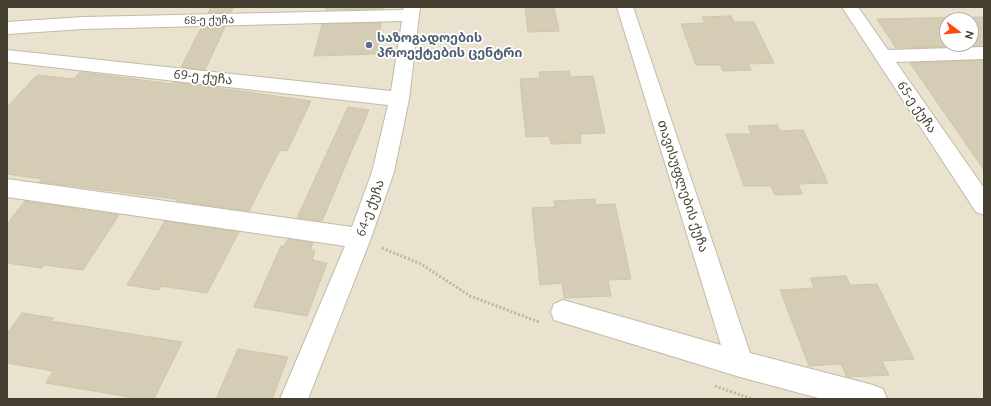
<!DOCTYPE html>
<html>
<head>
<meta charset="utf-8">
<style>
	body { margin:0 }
	#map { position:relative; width:991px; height:406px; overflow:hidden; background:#f3efe2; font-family:Ubuntu,sans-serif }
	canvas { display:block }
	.frame { position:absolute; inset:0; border:8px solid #453f32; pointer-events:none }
	.north { position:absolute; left:939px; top:12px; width:40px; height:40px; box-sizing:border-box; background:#fff; border:1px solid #b5b2ad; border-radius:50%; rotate:106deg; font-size:11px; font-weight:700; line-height:16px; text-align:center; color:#453f32 }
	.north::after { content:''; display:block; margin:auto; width:14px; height:18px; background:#ff490d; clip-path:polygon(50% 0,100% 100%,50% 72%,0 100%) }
</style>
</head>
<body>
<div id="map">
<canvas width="991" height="406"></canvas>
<div class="frame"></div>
<div class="north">N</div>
</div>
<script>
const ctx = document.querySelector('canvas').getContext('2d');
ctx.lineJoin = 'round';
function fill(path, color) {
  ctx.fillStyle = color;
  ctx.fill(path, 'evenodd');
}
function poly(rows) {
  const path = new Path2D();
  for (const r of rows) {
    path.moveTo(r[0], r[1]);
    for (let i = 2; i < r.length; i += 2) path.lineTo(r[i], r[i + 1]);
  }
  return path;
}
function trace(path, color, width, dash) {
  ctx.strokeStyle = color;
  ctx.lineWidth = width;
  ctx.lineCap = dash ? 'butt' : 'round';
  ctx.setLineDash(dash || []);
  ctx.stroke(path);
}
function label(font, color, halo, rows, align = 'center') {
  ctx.font = font + ' Ubuntu,"Noto Sans Georgian",sans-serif';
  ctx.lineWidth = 3.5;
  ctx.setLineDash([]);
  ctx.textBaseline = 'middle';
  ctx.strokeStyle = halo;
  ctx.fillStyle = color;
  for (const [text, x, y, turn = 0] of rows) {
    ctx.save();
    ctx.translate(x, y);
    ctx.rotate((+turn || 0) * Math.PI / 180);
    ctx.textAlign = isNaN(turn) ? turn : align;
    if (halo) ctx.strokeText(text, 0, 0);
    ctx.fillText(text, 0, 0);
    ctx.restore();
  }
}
fill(poly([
	[7,7,984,7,984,399,7,399],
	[947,20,971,20,971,44,947,44]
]), '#e8e2cf');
const building = poly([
	[211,7,234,7,231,12,208,13,211,7],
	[327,7,383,7,383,9,326,10,327,7],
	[525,7,554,7,559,31,528,32,525,7],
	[731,16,734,22,754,22,774,63,748,64,751,70,723,71,720,65,696,65,681,24,705,23,702,17,731,16],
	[984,17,984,46,896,48,877,19,984,17],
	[947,20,971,20,971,44,947,44,947,20],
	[381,23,377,54,314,56,322,24,381,23],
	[225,27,205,70,181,67,201,28,225,27],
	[984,60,984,170,910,63,984,60],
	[569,71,570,77,593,76,605,133,580,134,581,143,551,144,549,136,526,137,520,79,540,78,539,72,569,71],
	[80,72,173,84,174,82,198,85,311,101,287,151,280,150,249,211,177,201,176,199,39,182,42,179,7,174,7,107,37,75,74,79,80,72],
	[348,107,369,110,322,221,297,218,348,107],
	[777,125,780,131,803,130,828,183,798,184,802,194,775,195,771,186,744,186,726,134,751,134,748,126,777,125],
	[595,199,595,205,615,204,631,279,608,280,611,296,564,298,562,283,540,285,532,208,555,207,554,201,595,199],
	[25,201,119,215,83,270,44,265,42,268,7,263,7,224,25,201],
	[165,221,239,232,207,293,161,286,159,290,127,285,165,221],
	[288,239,313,243,310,250,315,251,312,260,327,263,307,316,254,307,281,246,284,246,288,239],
	[846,276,850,285,877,284,914,359,882,361,889,375,850,377,847,377,841,364,809,366,780,290,814,288,810,278,846,276],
	[22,313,54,318,51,321,182,342,154,399,141,399,46,383,53,371,7,363,7,334,22,313],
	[238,349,288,357,272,399,216,399,238,349]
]);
fill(building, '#d5ccb6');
trace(building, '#d1c5a9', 1);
const minor = poly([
	[404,7,420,7,409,99,394,172,371,238,308,399,280,399,345,246,7,197,7,179,352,227,372,172,388,105,7,62,7,50,391,91,402,21,84,29,7,34,7,22,84,17,403,10,404,7],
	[617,7,633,7,750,353,873,385,883,389,887,399,822,399,740,377,554,320,551,312,554,304,563,300,721,345,617,7],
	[842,7,858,7,888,50,984,47,984,59,896,62,984,188,984,215,976,212,842,7]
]);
trace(minor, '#c2bba6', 2);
trace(poly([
	[382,248,421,264,470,296,539,322],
	[715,386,752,399]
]), '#c3b693', 3, [2, 2]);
fill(minor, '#fff');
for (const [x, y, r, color] of [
	[369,45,4,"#5c6f8a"]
]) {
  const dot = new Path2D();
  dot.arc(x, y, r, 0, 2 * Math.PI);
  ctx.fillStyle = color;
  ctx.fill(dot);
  trace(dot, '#fff', 1.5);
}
label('11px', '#453f32', '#fff', [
	["68-ე ქუჩა",209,20,-1]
]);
label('bold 13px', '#4e5e75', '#fff', [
	["საზოგადოების",377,38],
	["პროექტების ცენტრი",377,53]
], 'left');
label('13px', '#453f32', '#fff', [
	["69-ე ქუჩა",203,77,6],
	["65-ე ქუჩა",917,107,56],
	["თავისუფლების ქუჩა",683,186,72],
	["64-ე ქუჩა",370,208,-70]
]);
</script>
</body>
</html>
